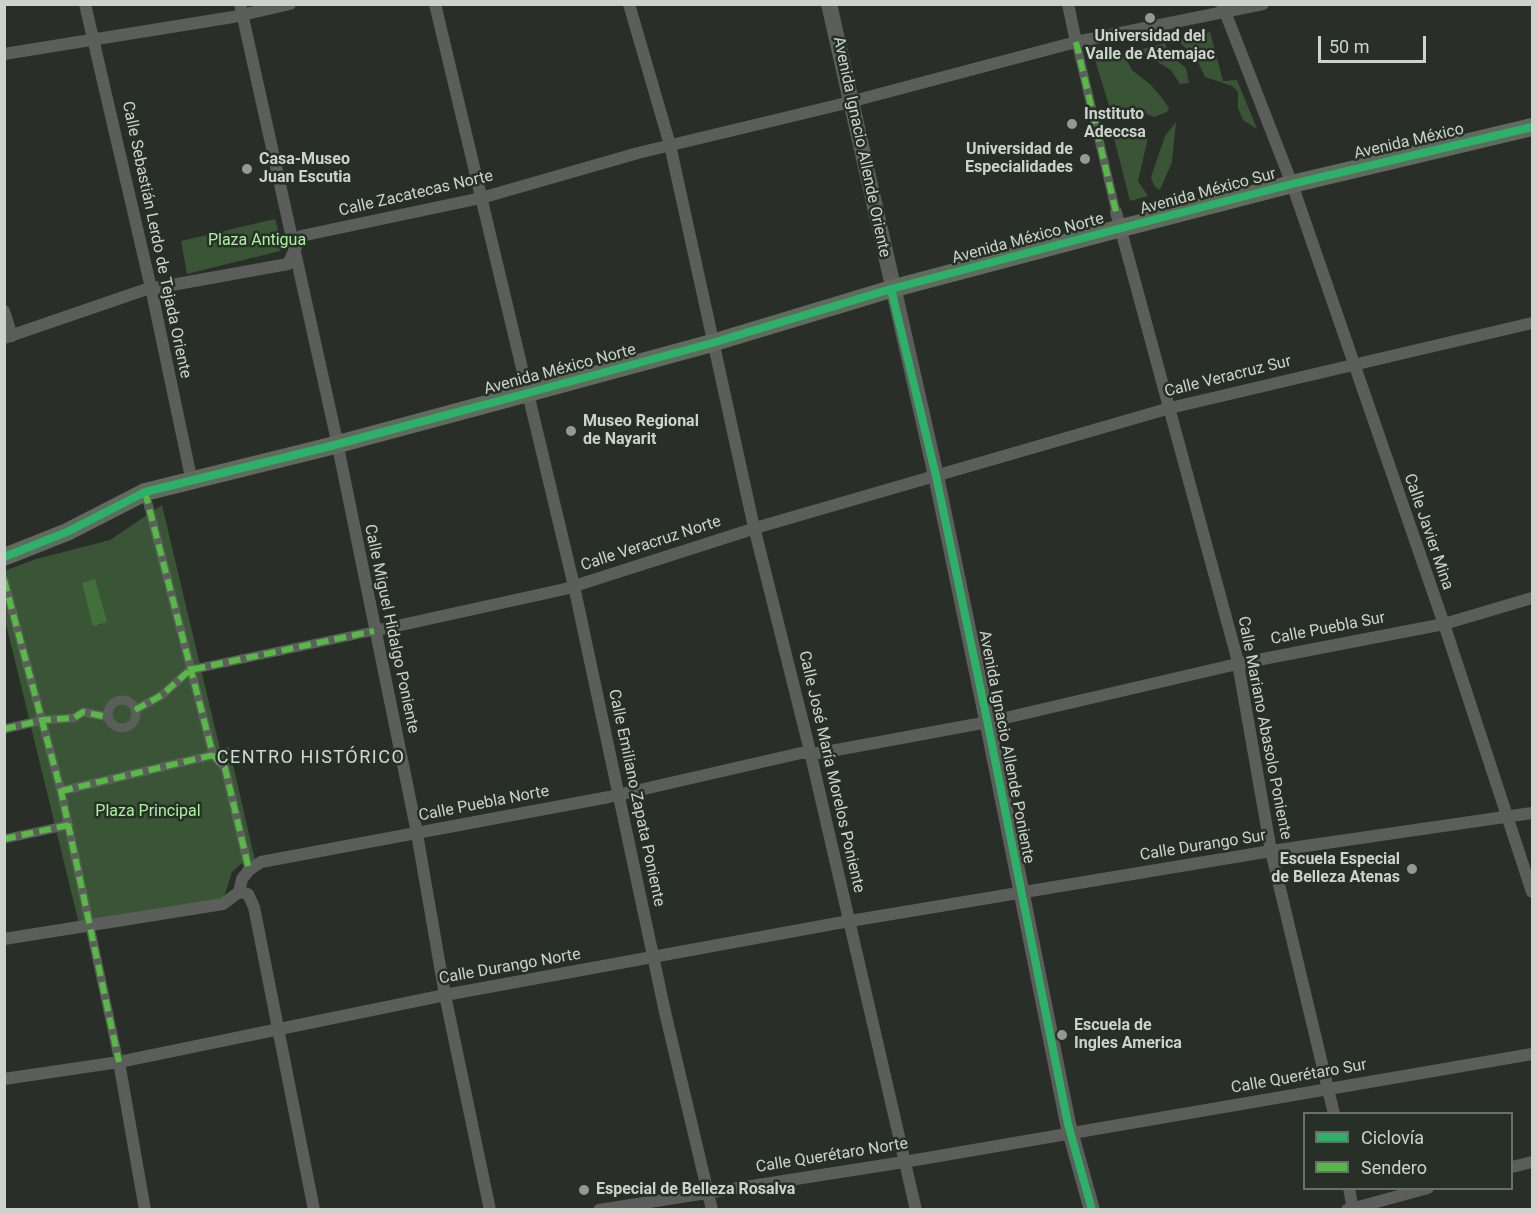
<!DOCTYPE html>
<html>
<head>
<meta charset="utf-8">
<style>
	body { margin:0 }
	#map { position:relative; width:1537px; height:1214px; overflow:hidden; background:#292e28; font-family:Roboto,sans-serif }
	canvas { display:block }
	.frame { position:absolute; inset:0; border:6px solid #cdd3cc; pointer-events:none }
	.legend { position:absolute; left:1303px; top:1112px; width:210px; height:78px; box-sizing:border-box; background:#273026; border:2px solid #697168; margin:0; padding:8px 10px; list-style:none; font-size:18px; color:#cdd3cc }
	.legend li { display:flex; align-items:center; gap:12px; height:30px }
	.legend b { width:30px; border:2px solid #697168 }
	.scale { position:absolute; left:1318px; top:36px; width:108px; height:27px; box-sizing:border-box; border:3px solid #cdd3cc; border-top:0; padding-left:8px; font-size:18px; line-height:21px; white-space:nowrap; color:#cdd3cc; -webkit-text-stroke:4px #273026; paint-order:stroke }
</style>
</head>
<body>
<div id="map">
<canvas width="1537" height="1214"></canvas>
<div class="frame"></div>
<ul class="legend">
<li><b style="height:8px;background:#2db169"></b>Ciclovía</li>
<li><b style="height:8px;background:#58b947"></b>Sendero</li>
</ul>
<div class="scale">50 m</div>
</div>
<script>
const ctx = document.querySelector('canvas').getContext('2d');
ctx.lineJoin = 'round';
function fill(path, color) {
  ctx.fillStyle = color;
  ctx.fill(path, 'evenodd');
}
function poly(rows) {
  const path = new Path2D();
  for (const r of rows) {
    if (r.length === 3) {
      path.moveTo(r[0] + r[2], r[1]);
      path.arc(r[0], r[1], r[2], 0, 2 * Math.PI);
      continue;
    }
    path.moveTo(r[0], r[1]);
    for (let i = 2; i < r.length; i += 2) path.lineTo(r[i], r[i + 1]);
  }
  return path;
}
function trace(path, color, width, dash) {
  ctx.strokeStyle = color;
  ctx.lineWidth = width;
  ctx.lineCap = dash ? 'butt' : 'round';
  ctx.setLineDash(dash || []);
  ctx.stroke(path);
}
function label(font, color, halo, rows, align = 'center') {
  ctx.font = font + ' Roboto,sans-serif';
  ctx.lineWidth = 5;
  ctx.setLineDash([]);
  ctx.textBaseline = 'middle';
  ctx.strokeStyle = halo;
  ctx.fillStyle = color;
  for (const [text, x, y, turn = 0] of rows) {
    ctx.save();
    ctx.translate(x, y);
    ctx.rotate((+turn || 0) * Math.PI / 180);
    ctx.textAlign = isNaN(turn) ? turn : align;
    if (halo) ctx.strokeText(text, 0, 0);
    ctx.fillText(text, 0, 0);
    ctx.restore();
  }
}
fill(poly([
	[1210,32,1223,81,1237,80,1257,129,1243,120,1238,108,1238,92,1232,86,1205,77,1196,58,1177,40],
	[1165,43,1169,54,1186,68,1189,83,1180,84,1171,70,1146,55,1142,49],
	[1123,54,1132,70,1151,85,1162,98,1169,108,1167,112,1154,117,1135,109,1111,112,1095,60],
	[1176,122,1172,162,1160,190,1154,186,1151,177,1165,136],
	[1127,130,1134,131,1148,138,1138,181,1148,196,1130,201,1114,138],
	[275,219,283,248,280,251,187,274,181,241],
	[162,505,220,749,229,747,255,860,241,864,232,872,224,897,219,901,79,924,5,620,4,571,36,559,110,540]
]), '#395535');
fill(poly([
	[95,579,107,622,93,626,82,583]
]), '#426f3c');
trace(poly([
	[1076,42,1116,212],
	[145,492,213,755,225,768,249,870],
	[4,580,61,791,119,1062],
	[122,714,14],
	[135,710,162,695,190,670,374,631],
	[4,729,43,720,74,718,83,712,108,717],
	[61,791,213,755],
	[4,839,69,825]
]), '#5b5e5a', 9);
trace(poly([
	[85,4,151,288,192,482],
	[240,4,335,432,416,828,445,995,490,1210],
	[435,4,574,586,665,1012,712,1210],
	[629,4,670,145,753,523,809,747,916,1210],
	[1068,4,1076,42],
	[1222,4,1292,184,1444,624,1532,892],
	[4,54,233,17,290,4],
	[1116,212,1237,658,1271,851,1334,1114],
	[4,311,12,336],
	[4,338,144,290,288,264,301,236,481,198,638,153,838,105,1076,42,1263,4],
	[374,631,565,589,762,526,1170,408,1532,323],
	[239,892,248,894,254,907,314,1210],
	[4,939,223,904,239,892,242,879,249,870,261,862,609,797,801,753,820,753,988,722,1237,664,1444,624,1532,598],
	[119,1062,145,1210],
	[4,1079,119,1062,445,995,838,923,1271,851,1532,813],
	[1512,1167,1532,1162],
	[1349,1188,1353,1210],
	[599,1210,904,1162,1532,1054],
	[1347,1210,1428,1188]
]), '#5b5e5a', 12);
trace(poly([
	[829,4,936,476,986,715,1068,1124,1092,1210]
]), '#5b5e5a', 16);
trace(poly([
	[4,557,67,532,145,492,327,447,528,393,712,343,891,289,1110,231,1292,184,1532,127]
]), '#606a5e', 18);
trace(poly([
	[1076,42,1116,212],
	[145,492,213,755,225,768,249,870],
	[4,580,61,791,119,1062],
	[135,710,162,695,190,670,374,631],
	[4,729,43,720,74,718,83,712,108,717],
	[61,791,213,755],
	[4,839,69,825]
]), '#58b947', 6, [12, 6]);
trace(poly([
	[891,289,936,476,986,715,1068,1124,1092,1210],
	[4,557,67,532,145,492,327,447,528,393,712,343,891,289,1110,231,1292,184,1532,127]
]), '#2db169', 8);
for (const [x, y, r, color] of [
	[1150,18,6,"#949993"],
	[1072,124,6,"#949993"],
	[1085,159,6,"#949993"],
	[247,169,6,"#949993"],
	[571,431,6,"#949993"],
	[1412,869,6,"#949993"],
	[1062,1035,6,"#949993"],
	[584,1190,6,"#949993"]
]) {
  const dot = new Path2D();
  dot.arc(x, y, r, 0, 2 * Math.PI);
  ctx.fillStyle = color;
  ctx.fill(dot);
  trace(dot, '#273026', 2);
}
label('bold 16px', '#cdd3cc', '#273026', [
	["Universidad del",1150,37,"center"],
	["Valle de Atemajac",1150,55,"center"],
	["Instituto",1084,115],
	["Adeccsa",1084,133],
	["Universidad de",1073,150,"right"],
	["Especialidades",1073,168,"right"],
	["Casa-Museo",259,160],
	["Juan Escutia",259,178],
	["Museo Regional",583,422],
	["de Nayarit",583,440],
	["Escuela Especial",1400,860,"right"],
	["de Belleza Atenas",1400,878,"right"],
	["Escuela de",1074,1026],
	["Ingles America",1074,1044],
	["Especial de Belleza Rosalva",596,1190]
], 'left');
label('16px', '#cdd3cc', '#273026', [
	["Avenida México",1409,142,-13],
	["Avenida Ignacio Allende Oriente",861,147,78],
	["Avenida México Sur",1208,192,-15],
	["Calle Zacatecas Norte",416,194,-13],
	["Avenida México Norte",1028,239,-15],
	["Calle Sebastián Lerdo de Tejada Oriente",156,240,78],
	["Avenida México Norte",560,370,-15],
	["Calle Veracruz Sur",1228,377,-14],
	["Calle Javier Mina",1428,532,71],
	["Calle Veracruz Norte",651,544,-18],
	["Calle Miguel Hidalgo Poniente",391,629,78],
	["Calle Puebla Sur",1328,629,-11],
	["Calle Mariano Abasolo Poniente",1264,728,79],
	["Avenida Ignacio Allende Poniente",1006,747,79],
	["Calle José María Morelos Poniente",831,772,77],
	["Calle Emiliano Zapata Poniente",636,798,78],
	["Calle Puebla Norte",484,804,-11],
	["Calle Durango Sur",1203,846,-9],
	["Calle Durango Norte",510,967,-10],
	["Calle Querétaro Sur",1299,1077,-10],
	["Calle Querétaro Norte",832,1156,-9]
]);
label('16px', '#abf1a0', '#273026', [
	["Plaza Antigua",257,241],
	["Plaza Principal",148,812]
]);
ctx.letterSpacing = '1.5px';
label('18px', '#d1dccf', '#273026', [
	["CENTRO HISTÓRICO",311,758]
]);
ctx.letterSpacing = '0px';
</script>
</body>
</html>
